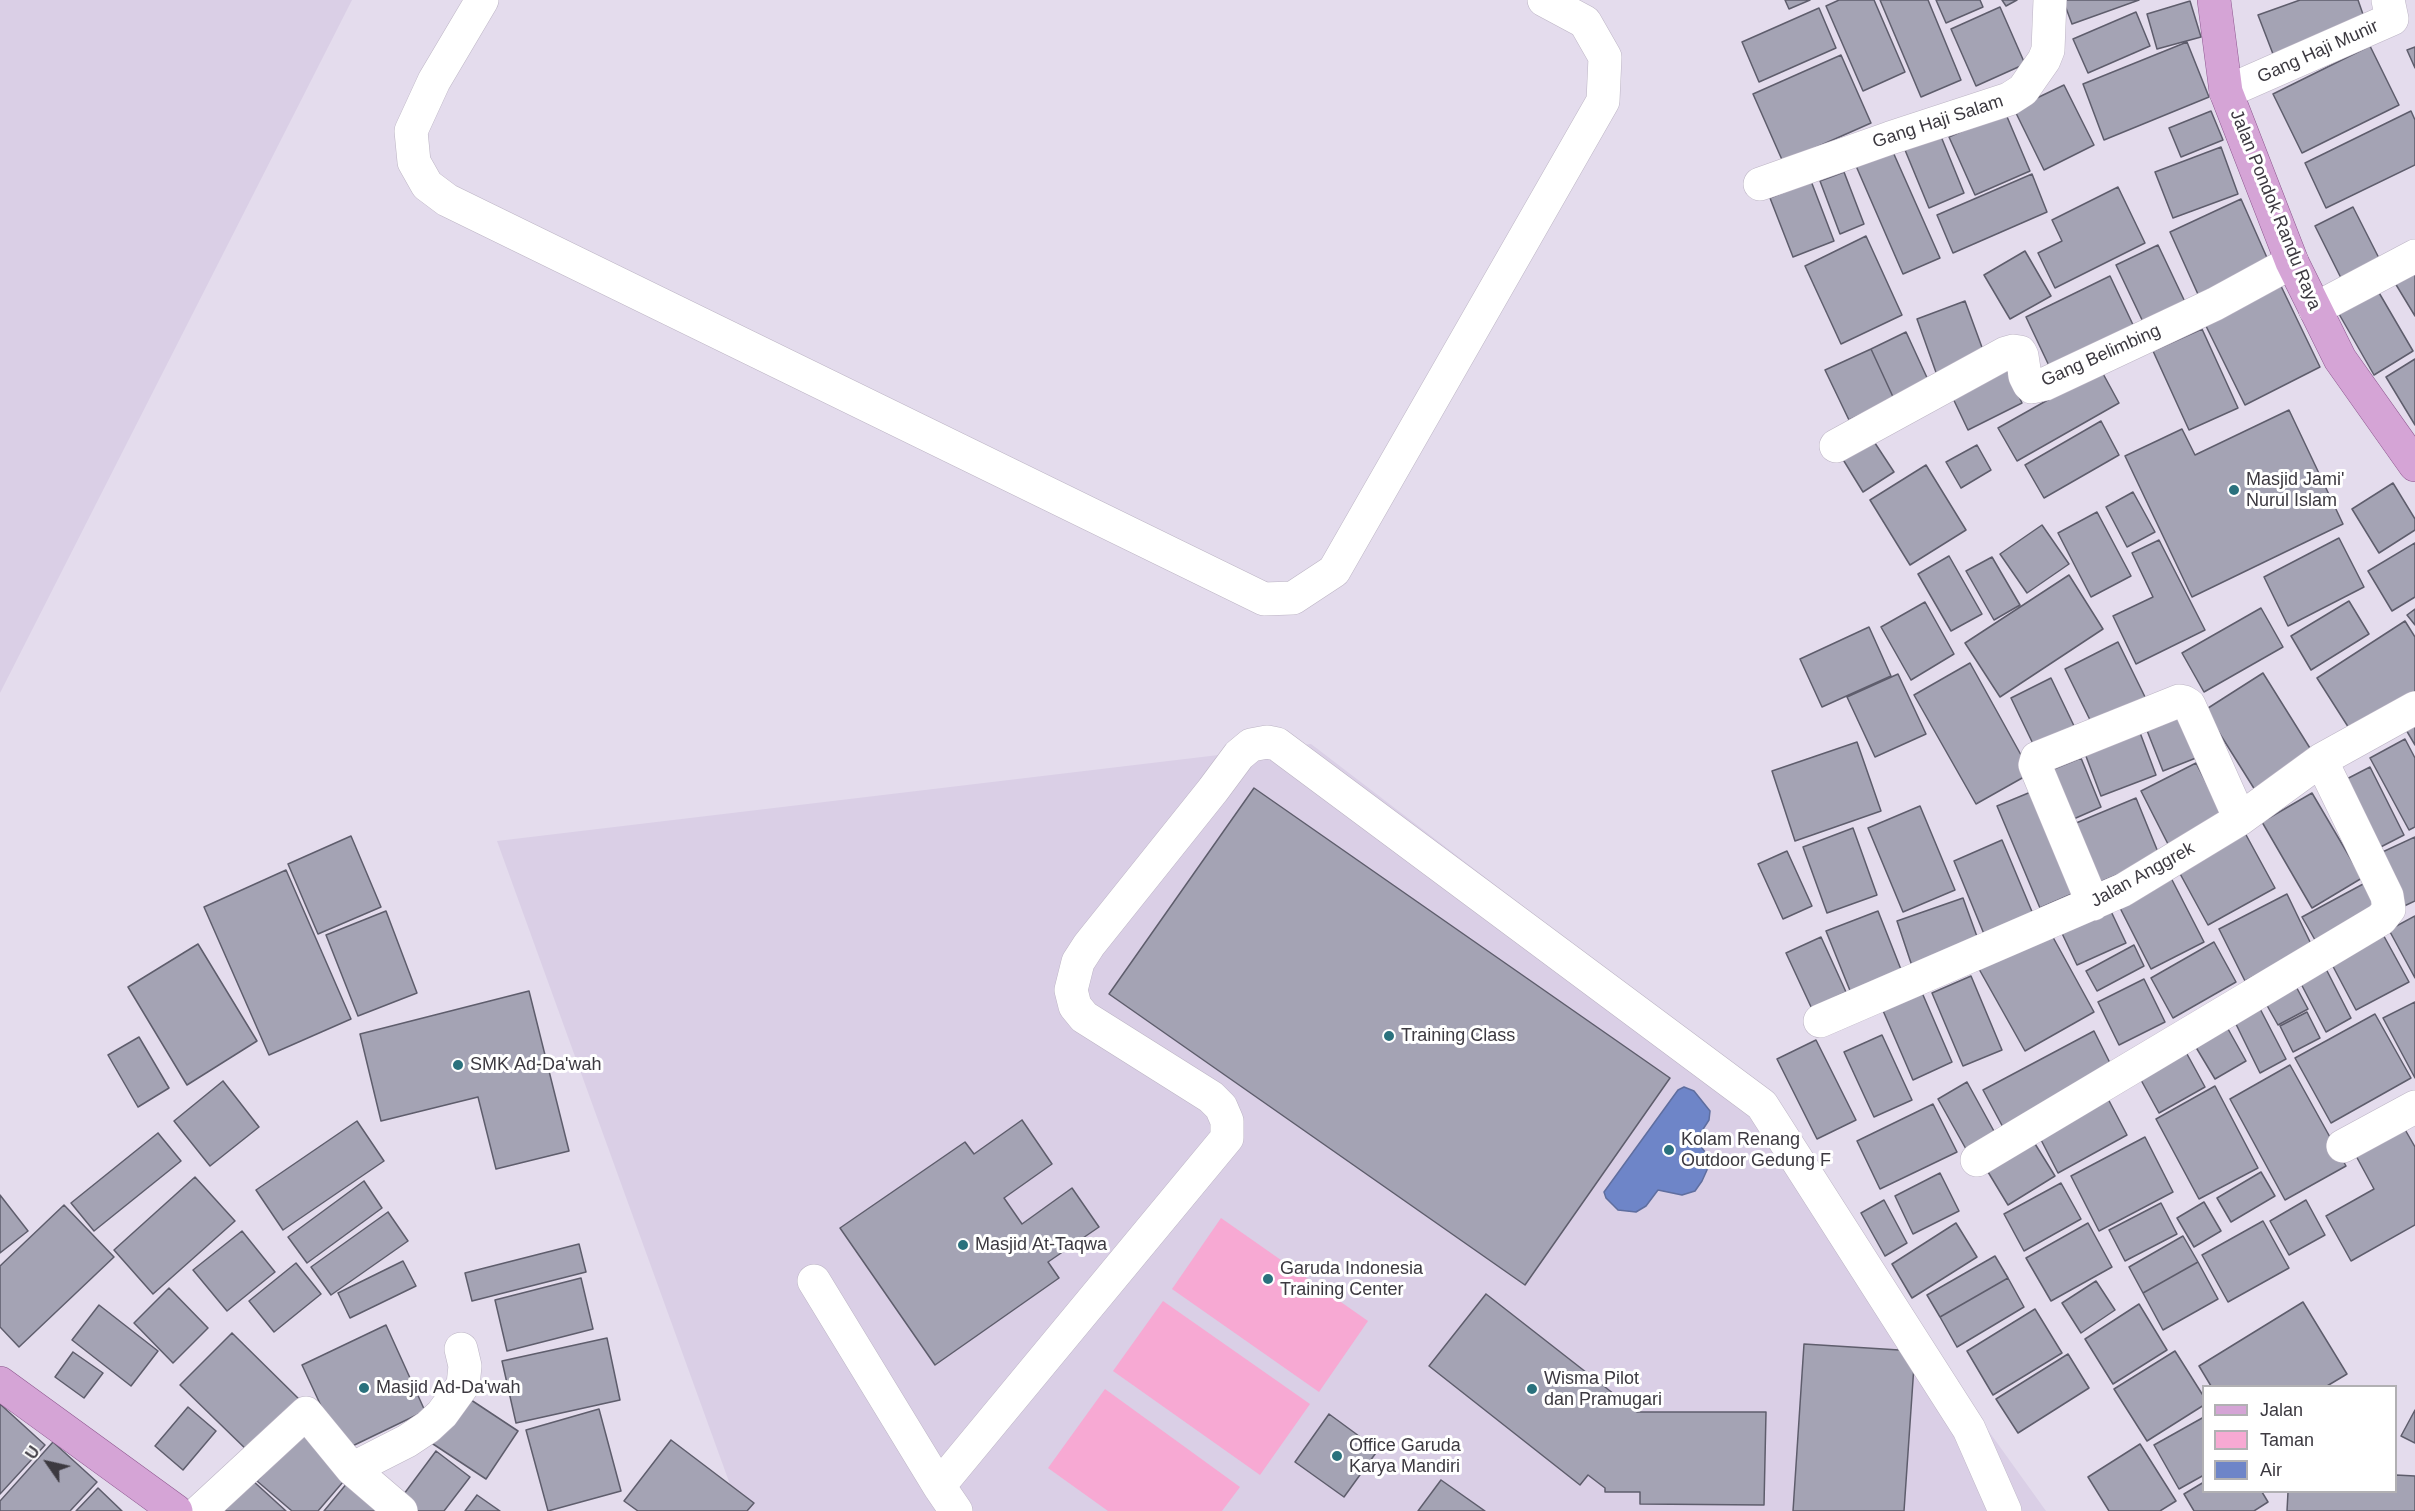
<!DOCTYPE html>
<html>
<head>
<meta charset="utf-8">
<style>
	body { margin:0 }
	#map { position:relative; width:2415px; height:1511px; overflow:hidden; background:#e4dced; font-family:Arial,sans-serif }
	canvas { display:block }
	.legend { position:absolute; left:2202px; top:1385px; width:195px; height:108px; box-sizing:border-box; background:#fff; border:2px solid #b1b0b3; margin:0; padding:8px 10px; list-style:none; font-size:18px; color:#3c3940 }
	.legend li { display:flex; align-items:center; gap:12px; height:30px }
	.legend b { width:30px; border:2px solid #b1b0b3 }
	.north { position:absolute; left:18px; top:1433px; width:60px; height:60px; -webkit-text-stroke:4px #fff; paint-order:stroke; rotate:304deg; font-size:16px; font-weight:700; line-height:24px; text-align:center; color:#3c3940 }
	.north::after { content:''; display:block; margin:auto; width:21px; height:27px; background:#3c3940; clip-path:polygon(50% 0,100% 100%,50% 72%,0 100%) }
</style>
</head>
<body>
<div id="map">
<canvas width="2415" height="1511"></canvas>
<ul class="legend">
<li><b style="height:8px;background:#d5a4d6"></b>Jalan</li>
<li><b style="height:16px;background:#f7a9d3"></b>Taman</li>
<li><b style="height:16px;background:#6e85c8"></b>Air</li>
</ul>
<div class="north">U</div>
</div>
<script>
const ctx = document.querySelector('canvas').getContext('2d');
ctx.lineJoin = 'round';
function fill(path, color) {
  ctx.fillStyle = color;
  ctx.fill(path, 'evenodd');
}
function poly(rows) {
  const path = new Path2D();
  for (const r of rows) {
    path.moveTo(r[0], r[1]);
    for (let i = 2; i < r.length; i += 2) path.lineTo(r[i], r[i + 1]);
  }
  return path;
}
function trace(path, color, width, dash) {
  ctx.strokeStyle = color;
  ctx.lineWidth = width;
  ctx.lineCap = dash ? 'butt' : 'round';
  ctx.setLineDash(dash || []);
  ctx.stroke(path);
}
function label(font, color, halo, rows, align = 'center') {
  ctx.font = font + ' Arial,sans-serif';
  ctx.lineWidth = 6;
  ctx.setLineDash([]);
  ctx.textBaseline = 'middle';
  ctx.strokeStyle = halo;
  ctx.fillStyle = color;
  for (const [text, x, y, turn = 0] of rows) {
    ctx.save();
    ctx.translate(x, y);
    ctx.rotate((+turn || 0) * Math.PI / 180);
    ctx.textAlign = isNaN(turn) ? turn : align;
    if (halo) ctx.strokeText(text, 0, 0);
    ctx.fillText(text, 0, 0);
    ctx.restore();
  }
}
fill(poly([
	[0,0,352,0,0,693],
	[1311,744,1720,1057,2046,1511,747,1511,736,1501,497,841]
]), '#dacfe6');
fill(poly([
	[1221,1218,1368,1321,1319,1392,1172,1289],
	[1163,1301,1310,1404,1260,1475,1113,1371],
	[1105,1389,1240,1487,1222,1511,1108,1511,1048,1468]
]), '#f7a9d3');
const water = poly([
	[1684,1087,1694,1091,1710,1111,1709,1120,1696,1140,1708,1156,1707,1170,1702,1181,1695,1191,1682,1195,1658,1190,1646,1206,1636,1212,1618,1210,1606,1198,1604,1192,1678,1090,1684,1087]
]);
fill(water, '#6e85c8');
trace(water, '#5f6e9f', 1.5);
const building = poly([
	[1785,0,1810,0,1789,9,1785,0],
	[1839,0,1874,0,1905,72,1863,91,1826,6,1839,0],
	[1880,0,1928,0,1961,80,1921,97,1880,0],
	[1936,0,1980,0,1983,7,1946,23,1936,0],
	[2002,0,2017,0,2006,6,2002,0],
	[2063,0,2139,0,2072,24,2063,0],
	[2300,0,2358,0,2365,20,2273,54,2258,15,2300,0],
	[2190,1,2201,37,2157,49,2147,14,2190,1],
	[2000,7,2025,64,1976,86,1951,29,2000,7],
	[1819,8,1836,48,1759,82,1742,42,1819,8],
	[2136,12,2150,46,2088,73,2073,39,2136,12],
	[2187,42,2209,97,2104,140,2083,84,2187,42],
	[2370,46,2399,105,2302,153,2273,94,2370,46],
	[2415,47,2415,68,2407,50,2415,47],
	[1841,55,1871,123,1783,162,1753,94,1841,55],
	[2064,85,2094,145,2044,170,2014,109,2064,85],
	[2211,111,2223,140,2181,157,2169,128,2211,111],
	[2411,111,2415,120,2415,165,2326,208,2305,163,2411,111],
	[2005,112,2030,171,1975,195,1949,137,2005,112],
	[1940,134,1964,193,1929,208,1905,150,1940,134],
	[1889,143,1940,258,1903,274,1853,159,1889,143],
	[2221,147,2238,194,2173,218,2155,172,2221,147],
	[1844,172,1864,224,1840,234,1820,181,1844,172],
	[2032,174,2047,212,1953,253,1937,215,2032,174],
	[1811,181,1834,241,1793,257,1770,198,1811,181],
	[2118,187,2145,243,2055,288,2038,253,2062,241,2052,220,2118,187],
	[2241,199,2272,269,2201,301,2170,232,2241,199],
	[2353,207,2384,268,2346,288,2315,226,2353,207],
	[1866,236,1902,315,1841,344,1805,266,1866,236],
	[2158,245,2186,304,2144,324,2116,265,2158,245],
	[2025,251,2051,296,2010,319,1984,275,2025,251],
	[2415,263,2415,316,2392,278,2415,263],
	[2110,276,2135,329,2051,370,2026,317,2110,276],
	[2280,284,2320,367,2245,405,2204,322,2280,284],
	[2378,291,2413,351,2374,375,2339,314,2378,291],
	[1965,301,1987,361,1938,378,1917,319,1965,301],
	[2202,329,2238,408,2189,430,2153,351,2202,329],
	[1906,332,1929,382,1894,399,1871,349,1906,332],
	[1871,349,1894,399,1849,420,1825,370,1871,349],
	[2415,359,2415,425,2386,377,2415,359],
	[2004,364,2022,403,1968,430,1949,390,2004,364],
	[2101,370,2119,403,2017,461,1998,428,2101,370],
	[2289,410,2343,524,2192,597,2125,456,2182,429,2195,455,2289,410],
	[2101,421,2119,455,2044,498,2025,465,2101,421],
	[1869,434,1894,472,1863,492,1839,453,1869,434],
	[1977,445,1991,470,1961,488,1946,462,1977,445],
	[1926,465,1966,530,1910,565,1870,500,1926,465],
	[2393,483,2415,519,2415,530,2379,553,2352,509,2393,483],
	[2133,492,2155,532,2127,547,2106,507,2133,492],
	[2097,512,2131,576,2091,597,2058,533,2097,512],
	[2042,525,2069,564,2027,593,2000,554,2042,525],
	[2339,538,2364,587,2288,626,2264,577,2339,538],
	[2159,540,2205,630,2136,664,2113,616,2153,597,2132,553,2159,540],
	[2415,543,2415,597,2392,611,2368,571,2415,543],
	[1949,556,1982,614,1951,631,1918,574,1949,556],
	[1992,557,2020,605,1994,620,1966,571,1992,557],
	[2069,575,2103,629,2000,697,1965,643,2069,575],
	[2349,601,2369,634,2311,670,2291,636,2349,601],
	[1925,602,1954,654,1911,680,1881,627,1925,602],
	[2261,608,2283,647,2204,692,2182,653,2261,608],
	[2415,609,2415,625,2407,615,2415,609],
	[2405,621,2415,637,2415,696,2354,736,2317,678,2405,621],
	[1869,627,1891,676,1822,707,1800,659,1869,627],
	[2118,642,2147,701,2094,728,2065,669,2118,642],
	[1970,663,2031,773,1976,804,1914,695,1970,663],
	[2263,673,2318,761,2260,798,2205,710,2263,673],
	[1898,674,1926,734,1875,757,1847,697,1898,674],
	[2051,678,2076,730,2036,750,2011,698,2051,678],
	[2183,713,2201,756,2163,771,2146,728,2183,713],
	[2415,722,2415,745,2405,728,2415,722],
	[2139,730,2156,775,2101,796,2084,751,2139,730],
	[2405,739,2415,758,2415,827,2409,830,2370,758,2405,739],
	[1857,742,1881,811,1795,841,1772,771,1857,742],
	[2081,758,2101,807,2069,821,2049,771,2081,758],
	[2196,763,2225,819,2170,848,2141,791,2196,763],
	[2370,767,2404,835,2369,853,2335,785,2370,767],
	[1254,788,1670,1078,1525,1285,1109,994,1254,788],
	[2038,789,2081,890,2040,908,1997,806,2038,789],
	[2312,793,2362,878,2312,908,2262,822,2312,793],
	[2136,798,2160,857,2093,885,2069,826,2136,798],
	[1920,806,1955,890,1903,912,1868,828,1920,806],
	[1853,828,1877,895,1827,913,1803,847,1853,828],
	[2245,833,2275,888,2208,925,2178,870,2245,833],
	[351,836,381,907,318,934,288,864,351,836],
	[2415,837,2415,901,2400,908,2376,855,2415,837],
	[2002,840,2033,914,1984,934,1954,861,2002,840],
	[1787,851,1812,906,1783,919,1758,864,1787,851],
	[286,870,351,1019,269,1055,204,907,286,870],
	[2169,874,2204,942,2151,969,2117,902,2169,874],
	[2365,883,2381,913,2319,947,2302,917,2365,883],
	[2287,894,2312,946,2245,981,2219,929,2287,894],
	[1963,898,1979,942,1912,966,1897,921,1963,898],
	[2108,905,2126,943,2077,965,2059,927,2108,905],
	[386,911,417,993,358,1016,326,935,386,911],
	[1878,911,1902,972,1851,993,1826,931,1878,911],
	[2415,916,2415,978,2389,930,2415,916],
	[2380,929,2409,982,2356,1010,2328,957,2380,929],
	[2049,930,2094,1012,2025,1051,1979,969,2049,930],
	[1821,937,1846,992,1812,1009,1786,953,1821,937],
	[2214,942,2236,982,2173,1018,2151,978,2214,942],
	[198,944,257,1041,187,1085,128,987,198,944],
	[2134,945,2144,966,2097,991,2086,971,2134,945],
	[2323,963,2351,1018,2326,1032,2297,976,2323,963],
	[1971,976,2002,1050,1963,1066,1932,993,1971,976],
	[2291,977,2308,1009,2278,1025,2260,993,2291,977],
	[2144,979,2165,1022,2119,1045,2098,1002,2144,979],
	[1920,988,1952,1062,1913,1080,1881,1006,1920,988],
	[529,991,569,1151,496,1169,478,1097,381,1121,360,1034,529,991],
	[2256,1001,2286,1059,2260,1073,2231,1014,2256,1001],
	[2415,1002,2415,1078,2383,1018,2415,1002],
	[2307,1012,2320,1038,2293,1052,2280,1026,2307,1012],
	[2375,1014,2411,1078,2331,1123,2295,1058,2375,1014],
	[2223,1020,2246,1061,2215,1079,2191,1039,2223,1020],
	[2094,1031,2115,1073,2005,1131,1983,1090,2094,1031],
	[1882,1035,1912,1100,1874,1117,1844,1052,1882,1035],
	[139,1037,169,1088,138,1107,108,1055,139,1037],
	[1816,1040,1856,1120,1817,1139,1777,1059,1816,1040],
	[2181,1043,2205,1087,2159,1113,2135,1069,2181,1043],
	[2290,1065,2346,1166,2285,1200,2230,1099,2290,1065],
	[223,1081,259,1127,210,1166,174,1121,223,1081],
	[1967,1082,1995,1133,1966,1149,1938,1099,1967,1082],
	[2215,1086,2258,1168,2199,1199,2156,1119,2215,1086],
	[2106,1095,2127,1135,2058,1173,2037,1132,2106,1095],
	[1933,1104,1957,1152,1880,1189,1857,1141,1933,1104],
	[1022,1120,1052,1164,1004,1198,1022,1224,1072,1188,1099,1227,1048,1262,1059,1278,935,1365,840,1228,965,1142,974,1154,1022,1120],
	[357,1121,384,1161,283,1230,256,1190,357,1121],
	[2403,1126,2415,1147,2415,1225,2351,1261,2326,1216,2374,1189,2355,1154,2403,1126],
	[158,1133,181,1161,94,1231,71,1203,158,1133],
	[2145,1137,2173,1192,2099,1231,2071,1176,2145,1137],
	[2032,1139,2055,1176,2008,1205,1985,1167,2032,1139],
	[2261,1172,2275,1196,2231,1222,2217,1198,2261,1172],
	[1940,1173,1959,1211,1913,1234,1895,1196,1940,1173],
	[195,1177,235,1221,153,1294,114,1250,195,1177],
	[364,1181,382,1208,307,1263,288,1237,364,1181],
	[2061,1183,2081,1219,2024,1251,2004,1214,2061,1183],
	[0,1195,28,1231,0,1253,0,1195],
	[1884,1200,1907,1243,1885,1256,1861,1213,1884,1200],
	[2306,1200,2325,1235,2289,1255,2270,1221,2306,1200],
	[2204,1202,2221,1231,2194,1247,2177,1218,2204,1202],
	[2161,1203,2177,1234,2125,1261,2109,1230,2161,1203],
	[64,1205,114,1257,19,1347,0,1327,0,1266,64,1205],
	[388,1212,408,1241,331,1295,311,1267,388,1212],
	[2263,1221,2289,1268,2228,1302,2202,1255,2263,1221],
	[1956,1223,1977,1257,1912,1298,1892,1264,1956,1223],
	[2088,1223,2112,1267,2051,1301,2026,1258,2088,1223],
	[242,1231,275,1272,227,1311,193,1270,242,1231],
	[2183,1236,2198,1262,2143,1293,2129,1267,2183,1236],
	[579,1244,586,1272,472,1301,465,1273,579,1244],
	[1995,1256,2008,1278,1940,1317,1927,1295,1995,1256],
	[403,1261,416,1286,350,1318,338,1293,403,1261],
	[2198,1262,2218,1299,2163,1330,2143,1293,2198,1262],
	[296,1263,321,1294,274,1332,249,1301,296,1263],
	[581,1278,593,1329,507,1351,495,1300,581,1278],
	[2008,1278,2024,1307,1957,1347,1940,1317,2008,1278],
	[2096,1281,2115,1310,2081,1333,2062,1303,2096,1281],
	[169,1288,208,1328,173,1363,134,1323,169,1288],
	[1486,1294,1637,1412,1766,1412,1764,1505,1640,1504,1640,1492,1605,1492,1605,1488,1588,1475,1580,1485,1429,1366,1486,1294],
	[2303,1302,2347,1374,2327,1386,2211,1386,2199,1366,2303,1302],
	[2139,1304,2167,1350,2113,1384,2085,1339,2139,1304],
	[99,1305,158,1351,131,1386,72,1340,99,1305],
	[2035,1309,2062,1353,1993,1395,1967,1351,2035,1309],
	[386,1325,425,1411,342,1451,302,1365,386,1325],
	[232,1333,304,1404,253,1456,180,1385,232,1333],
	[607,1338,620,1400,516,1423,502,1361,607,1338],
	[1804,1344,1915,1351,1904,1511,1793,1511,1804,1344],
	[2175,1351,2204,1397,2204,1405,2147,1441,2114,1389,2175,1351],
	[73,1352,103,1373,84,1398,55,1377,73,1352],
	[2068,1354,2089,1388,2018,1433,1996,1399,2068,1354],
	[462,1394,518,1431,486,1479,430,1442,462,1394],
	[0,1404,45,1445,0,1494,0,1404],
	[188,1407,216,1431,183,1470,155,1446,188,1407],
	[599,1409,621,1491,548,1511,526,1430,599,1409],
	[2415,1410,2415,1443,2401,1436,2415,1410],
	[1329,1414,1378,1450,1344,1497,1295,1462,1329,1414],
	[2204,1417,2204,1475,2179,1489,2154,1445,2204,1417],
	[300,1432,349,1475,318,1511,292,1511,257,1481,300,1432],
	[671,1440,754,1503,747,1511,638,1511,624,1501,671,1440],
	[53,1442,97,1482,70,1511,0,1511,0,1501,53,1442],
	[2140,1444,2176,1501,2160,1511,2109,1511,2088,1477,2140,1444],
	[436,1451,470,1477,444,1511,417,1511,401,1498,436,1451],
	[2396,1475,2415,1476,2415,1511,2287,1511,2288,1492,2396,1492,2396,1475],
	[353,1476,382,1511,324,1511,353,1476],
	[252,1480,286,1511,224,1511,252,1480],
	[1441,1480,1485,1511,1418,1511,1441,1480],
	[2204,1482,2204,1492,2262,1492,2268,1502,2254,1511,2194,1511,2184,1494,2204,1482],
	[98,1488,122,1511,76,1511,98,1488],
	[477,1495,500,1511,465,1511,477,1495]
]);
fill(building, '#a4a3b4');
trace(building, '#5e5d6c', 1.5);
const minor = poly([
	[482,0,434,81,411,131,414,162,427,185,447,200,1264,599,1293,598,1334,571,1603,101,1605,57,1585,22,1544,0],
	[2226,92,2392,19,2388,0],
	[1760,184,1890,138,2009,99,2023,90,2044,60,2048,50,2050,0],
	[2315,309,2415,256],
	[1836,446,2006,353,2013,351,2020,352,2022,356,2025,376,2029,384,2032,387,2045,384,2215,304,2292,262],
	[2093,904,2035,765,2037,758,2179,701,2184,702,2189,705,2240,819],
	[1820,1021,2123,890,2240,819,2321,760,2415,708],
	[2343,1146,2415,1107],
	[1977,1160,2381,919,2389,909,2387,896,2321,760],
	[814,1281,939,1486,956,1511],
	[352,1469,401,1511],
	[939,1486,1227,1138,1227,1121,1221,1107,1211,1097,1084,1017,1075,1006,1071,990,1078,962,1089,945,1213,790,1239,755,1251,745,1267,742,1277,744,1762,1105,1969,1429,2005,1511],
	[200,1511,306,1413,352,1469,407,1441,428,1427,442,1414,463,1385,465,1366,461,1349]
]);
const major = poly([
	[2214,0,2226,92,2292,262,2340,359,2415,465],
	[0,1383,176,1511]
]);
trace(minor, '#bcb4c4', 34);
trace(major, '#8d588f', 34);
trace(minor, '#fff', 33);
trace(major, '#d5a4d6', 33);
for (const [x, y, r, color] of [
	[2234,490,6,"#2a717d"],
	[1389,1036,6,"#2a717d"],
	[458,1065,6,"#2a717d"],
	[1669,1150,6,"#2a717d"],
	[963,1245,6,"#2a717d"],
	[1268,1279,6,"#2a717d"],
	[364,1388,6,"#2a717d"],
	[1532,1389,6,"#2a717d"],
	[1337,1456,6,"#2a717d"]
]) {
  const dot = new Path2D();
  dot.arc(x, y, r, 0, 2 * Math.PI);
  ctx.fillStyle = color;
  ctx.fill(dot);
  trace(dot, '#fff', 2);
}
label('18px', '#3c3940', '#fff', [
	["Gang Haji Munir",2318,52,-24],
	["Gang Haji Salam",1938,122,-18],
	["Jalan Pondok Randu Raya",2275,210,68],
	["Gang Belimbing",2101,356,-24],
	["Jalan Anggrek",2143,875,-29]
]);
label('18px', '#3c3940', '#fff', [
	["Masjid Jami'",2246,480],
	["Nurul Islam",2246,501],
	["Training Class",1401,1036],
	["SMK Ad-Da'wah",470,1065],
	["Kolam Renang",1681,1140],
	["Outdoor Gedung F",1681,1161],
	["Masjid At-Taqwa",975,1245],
	["Garuda Indonesia",1280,1269],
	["Training Center",1280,1290],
	["Wisma Pilot",1544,1379],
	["dan Pramugari",1544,1400],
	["Masjid Ad-Da'wah",376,1388],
	["Office Garuda",1349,1446],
	["Karya Mandiri",1349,1467]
], 'left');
</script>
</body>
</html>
